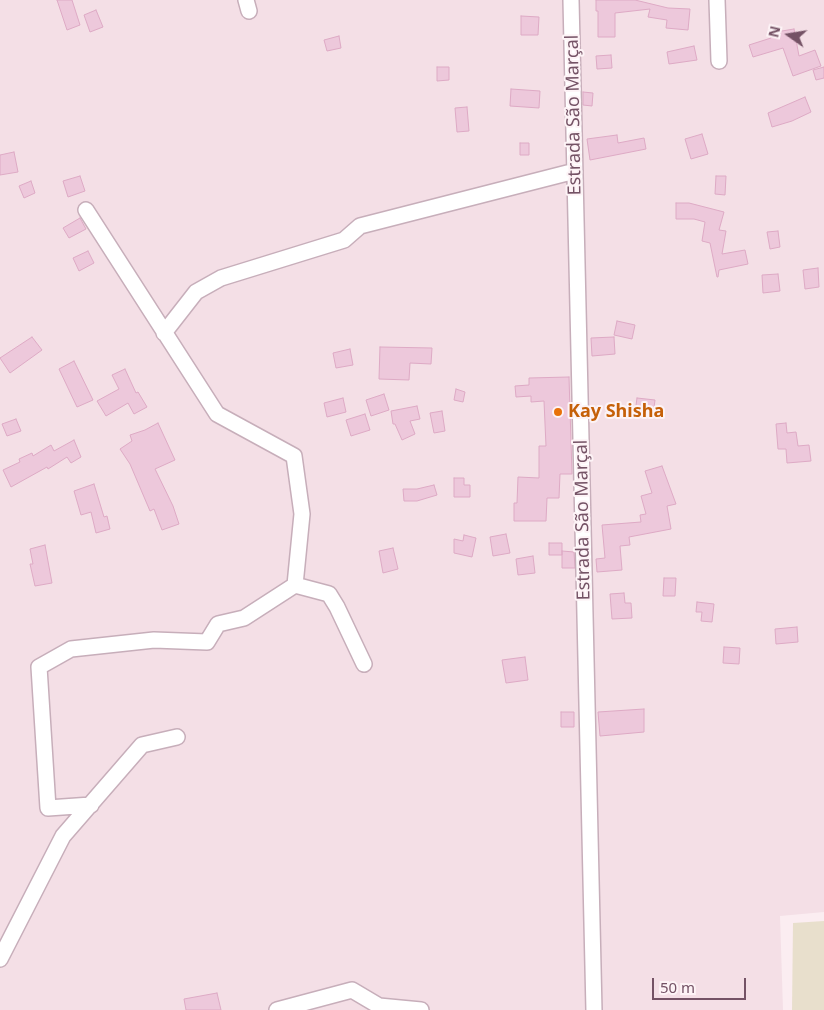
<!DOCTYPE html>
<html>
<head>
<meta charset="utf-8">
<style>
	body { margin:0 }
	#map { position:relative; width:824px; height:1010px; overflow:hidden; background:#fbedf1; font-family:"Noto Sans",sans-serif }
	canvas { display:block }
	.north { position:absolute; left:764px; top:10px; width:50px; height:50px; -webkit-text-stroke:4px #fdf3f6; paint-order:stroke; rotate:283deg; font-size:14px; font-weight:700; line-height:20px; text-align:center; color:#745265 }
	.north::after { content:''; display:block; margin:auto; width:18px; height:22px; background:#745265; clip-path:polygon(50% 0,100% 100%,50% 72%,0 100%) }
	.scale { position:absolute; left:652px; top:978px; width:94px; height:22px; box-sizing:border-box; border:2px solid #745265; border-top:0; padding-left:6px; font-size:15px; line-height:18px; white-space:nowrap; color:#745265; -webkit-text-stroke:4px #fdf3f6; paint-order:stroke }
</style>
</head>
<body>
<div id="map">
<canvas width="824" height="1010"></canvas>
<div class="north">N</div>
<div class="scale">50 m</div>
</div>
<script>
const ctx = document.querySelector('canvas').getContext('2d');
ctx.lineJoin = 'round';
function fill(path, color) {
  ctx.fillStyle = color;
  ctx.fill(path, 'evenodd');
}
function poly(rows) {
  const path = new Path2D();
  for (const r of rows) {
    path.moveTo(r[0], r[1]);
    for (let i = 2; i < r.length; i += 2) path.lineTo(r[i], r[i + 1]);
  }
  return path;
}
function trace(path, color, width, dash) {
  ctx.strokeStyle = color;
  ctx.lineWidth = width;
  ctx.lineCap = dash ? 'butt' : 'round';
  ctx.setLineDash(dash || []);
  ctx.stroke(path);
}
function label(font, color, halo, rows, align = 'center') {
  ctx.font = font + ' "Noto Sans",sans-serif';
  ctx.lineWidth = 4;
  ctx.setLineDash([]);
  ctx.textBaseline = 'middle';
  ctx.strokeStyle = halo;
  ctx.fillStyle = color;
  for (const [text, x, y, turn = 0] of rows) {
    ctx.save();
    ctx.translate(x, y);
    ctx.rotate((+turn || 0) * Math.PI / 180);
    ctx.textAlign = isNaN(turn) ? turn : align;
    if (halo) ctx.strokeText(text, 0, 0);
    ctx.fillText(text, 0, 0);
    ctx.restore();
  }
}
fill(poly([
	[0,0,824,0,824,912,780,916,783,1010,0,1010]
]), '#f4dfe6');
fill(poly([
	[824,921,824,1010,792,1010,793,923]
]), '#e8dfcc');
const building = poly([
	[57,0,72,0,80,25,67,30,57,0],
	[596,0,635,0,668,8,690,9,688,30,666,28,667,20,648,17,650,9,615,13,615,37,598,37,598,11,596,11,596,0],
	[96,10,103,27,90,32,84,15,96,10],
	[521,16,539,17,538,35,521,35,521,16],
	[794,29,799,56,815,50,821,66,793,76,783,48,753,57,749,45,771,38,770,33,794,29],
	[339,36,341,48,327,51,324,40,339,36],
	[694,46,697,60,669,64,667,52,694,46],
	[611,55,612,68,597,69,596,56,611,55],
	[437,67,449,67,449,80,437,81,437,67],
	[824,67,824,78,816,80,813,70,824,67],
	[511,89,540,91,539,108,510,106,511,89],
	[583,92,593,93,592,106,583,105,583,92],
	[805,97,811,112,792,121,772,127,768,113,805,97],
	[467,107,469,131,457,132,455,108,467,107],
	[702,134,708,154,691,159,685,139,702,134],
	[617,135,618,143,644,138,646,149,590,160,587,139,617,135],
	[520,143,529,143,529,155,520,155,520,143],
	[14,152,18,172,0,175,0,155,14,152],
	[80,176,85,191,68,197,63,181,80,176],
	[716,176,726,176,725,195,715,194,716,176],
	[31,181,35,193,24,198,19,186,31,181],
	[676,203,689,203,724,212,719,230,726,231,722,254,745,250,748,264,719,270,718,277,717,277,710,243,702,241,705,222,694,219,676,219,676,203],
	[80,218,86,229,69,238,63,228,80,218],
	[778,231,780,247,770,249,767,232,778,231],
	[88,251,94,263,79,271,73,258,88,251],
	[818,268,819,287,805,289,803,270,818,268],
	[778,274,780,291,763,293,762,275,778,274],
	[617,321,635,325,632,339,614,335,617,321],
	[32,337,42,350,10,373,0,358,32,337],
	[614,337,615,354,592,356,591,338,614,337],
	[380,347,432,348,431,364,410,363,409,380,379,379,380,347],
	[350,349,353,365,336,368,333,353,350,349],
	[74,361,93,400,77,407,59,369,74,361],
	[125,369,136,393,138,392,147,407,134,414,128,403,106,416,97,401,119,389,112,375,125,369],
	[569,377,572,474,560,474,559,498,547,498,546,521,514,521,514,503,517,503,518,477,539,478,539,446,546,446,544,401,531,402,531,396,516,397,515,386,529,385,529,378,569,377],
	[456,389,465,392,463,402,454,400,456,389],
	[384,394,389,410,371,416,366,400,384,394],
	[343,398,346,412,327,417,324,403,343,398],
	[637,398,655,400,653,415,635,413,637,398],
	[417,406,420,419,410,421,415,434,402,440,395,424,393,424,391,411,417,406],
	[442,411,445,431,434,433,430,413,442,411],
	[365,414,370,430,351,436,346,420,365,414],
	[16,419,21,431,7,436,2,424,16,419],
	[158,423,175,460,155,469,173,506,179,524,162,530,154,509,150,511,130,464,120,449,132,441,130,435,145,430,158,423],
	[786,423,787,433,796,432,798,446,809,445,811,461,787,463,786,449,778,449,776,424,786,423],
	[74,440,81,457,71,463,67,457,48,469,47,467,11,487,3,470,20,462,19,459,32,453,33,456,51,445,54,451,74,440],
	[662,466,676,504,667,506,671,529,629,537,630,545,620,546,622,570,597,572,596,559,605,558,602,525,641,522,640,515,646,514,641,496,652,493,645,471,662,466],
	[454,478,464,478,464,485,470,485,470,497,454,497,454,478],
	[94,484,104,517,107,516,110,529,96,533,91,512,81,515,74,491,94,484],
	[434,485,437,495,417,501,404,501,403,489,417,489,434,485],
	[506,534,510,553,493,556,490,537,506,534],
	[464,535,476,538,472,557,454,553,454,539,463,541,464,535],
	[549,543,562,543,562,555,549,555,549,543],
	[45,545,52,583,35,586,30,564,33,564,30,549,45,545],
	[393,548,398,569,383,573,379,551,393,548],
	[562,551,574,552,575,568,562,568,562,551],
	[533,556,535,573,518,575,516,559,533,556],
	[664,578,676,578,675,596,663,596,664,578],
	[624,593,625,603,631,603,632,618,612,619,610,594,624,593],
	[697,602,714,604,712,622,701,621,702,612,696,612,697,602],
	[797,627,798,642,776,644,775,629,797,627],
	[724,647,740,648,739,664,723,663,724,647],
	[525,657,528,680,506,683,502,660,525,657],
	[644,709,644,732,600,736,598,712,644,709],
	[561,712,574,712,574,727,561,727,561,712],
	[217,993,221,1010,186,1010,184,999,217,993]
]);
fill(building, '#edc8db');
trace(building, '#deaac5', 1);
const minor = poly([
	[246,0,249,11],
	[571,0,594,1010],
	[717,0,719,61],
	[86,210,217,414,294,456,302,514,295,585,244,618,218,624,207,642,154,640,71,649,39,667,48,808,91,805],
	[164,333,196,292,221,278,344,240,360,226,575,171],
	[295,585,329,594,337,607,364,664],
	[0,959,63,836,142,745,177,737],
	[277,1010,352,990,379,1006,421,1010]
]);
trace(minor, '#c7aeba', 18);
trace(minor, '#fff', 15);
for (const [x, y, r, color] of [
	[558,412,5,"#e8710a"]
]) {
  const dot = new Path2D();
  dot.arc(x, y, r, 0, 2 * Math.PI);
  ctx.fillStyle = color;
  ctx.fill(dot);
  trace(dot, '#fdf3f6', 2);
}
label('18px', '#745265', '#fdf3f6', [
	["Estrada São Marçal",574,115,-91],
	["Estrada São Marçal",583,520,-91]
]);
label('bold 18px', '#c56008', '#fdf3f6', [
	["Kay Shisha",568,412]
], 'left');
</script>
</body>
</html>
